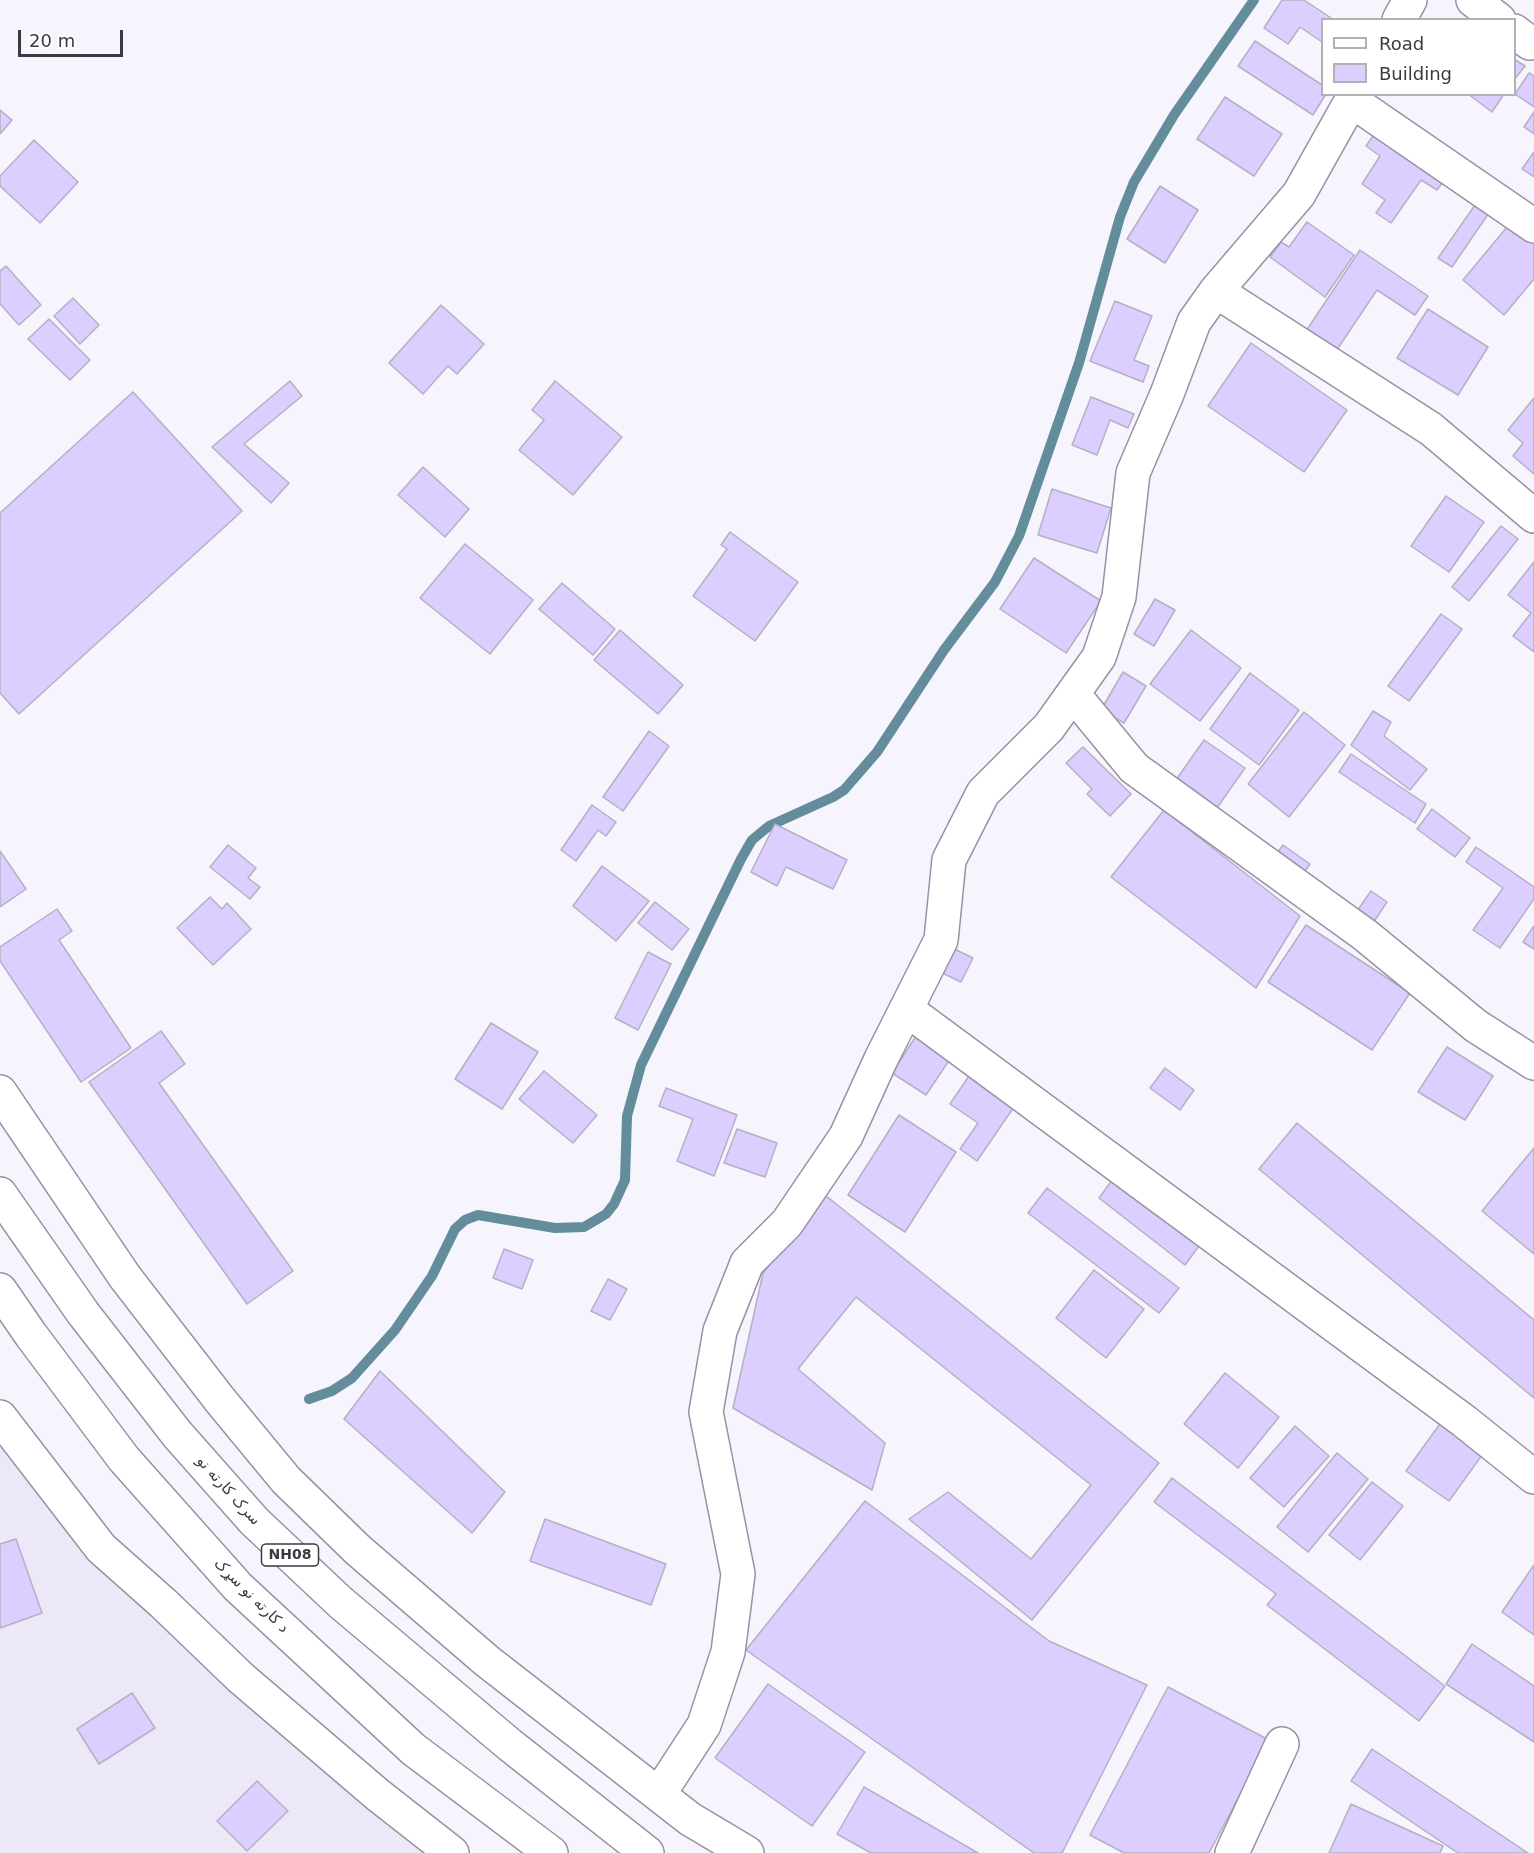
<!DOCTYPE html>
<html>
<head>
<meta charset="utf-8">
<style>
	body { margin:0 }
	#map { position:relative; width:1534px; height:1853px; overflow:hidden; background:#f6f4fd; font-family:"DejaVu Sans",sans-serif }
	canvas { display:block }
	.legend { position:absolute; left:1321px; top:18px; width:195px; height:78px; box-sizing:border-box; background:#fff; border:2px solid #b1b0b3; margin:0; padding:8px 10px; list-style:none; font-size:18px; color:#3c3941 }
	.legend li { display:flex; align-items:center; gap:12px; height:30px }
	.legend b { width:30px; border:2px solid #b1b0b3 }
	.scale { position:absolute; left:18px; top:30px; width:105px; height:27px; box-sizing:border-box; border:3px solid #3c3941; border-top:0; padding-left:8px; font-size:18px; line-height:21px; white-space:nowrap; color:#3c3941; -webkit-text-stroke:4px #fff; paint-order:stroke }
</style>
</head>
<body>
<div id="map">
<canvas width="1534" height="1853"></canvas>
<ul class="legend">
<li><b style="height:8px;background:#fff"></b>Road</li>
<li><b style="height:16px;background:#dccefe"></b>Building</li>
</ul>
<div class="scale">20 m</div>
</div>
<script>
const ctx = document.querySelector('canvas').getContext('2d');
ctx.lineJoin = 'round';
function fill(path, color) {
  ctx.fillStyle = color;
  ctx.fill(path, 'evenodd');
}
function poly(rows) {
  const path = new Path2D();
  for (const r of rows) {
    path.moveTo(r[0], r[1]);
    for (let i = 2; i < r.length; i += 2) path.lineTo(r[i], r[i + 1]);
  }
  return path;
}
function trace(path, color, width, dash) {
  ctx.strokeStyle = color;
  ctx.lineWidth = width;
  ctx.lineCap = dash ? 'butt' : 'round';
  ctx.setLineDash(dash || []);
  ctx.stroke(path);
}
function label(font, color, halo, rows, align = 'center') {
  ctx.font = font + ' "DejaVu Sans",Vazirmatn,sans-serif';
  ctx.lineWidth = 5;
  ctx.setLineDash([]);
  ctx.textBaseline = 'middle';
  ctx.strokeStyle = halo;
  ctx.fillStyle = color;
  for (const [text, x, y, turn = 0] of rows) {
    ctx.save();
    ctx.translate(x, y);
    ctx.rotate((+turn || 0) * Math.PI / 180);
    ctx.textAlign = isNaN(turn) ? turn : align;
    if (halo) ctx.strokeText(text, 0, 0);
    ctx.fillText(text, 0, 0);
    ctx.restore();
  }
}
fill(poly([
	[0,1408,101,1548,452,1853,0,1853]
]), '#ece8f8');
trace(poly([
	[309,1399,332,1391,352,1378,395,1330,432,1276,455,1229,465,1220,478,1215,555,1228,584,1227,606,1214,614,1204,625,1180,627,1116,641,1065,741,859,752,840,769,826,833,797,844,790,877,752,944,650,995,582,1019,536,1079,363,1120,217,1134,182,1174,115,1254,0]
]), '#638d9b', 10);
const building = poly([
	[1282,0,1304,0,1334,20,1322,20,1322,42,1300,27,1288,44,1264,28,1282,0],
	[1255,41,1322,85,1322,94,1326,94,1313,115,1238,66,1255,41],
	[1514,59,1525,66,1514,80,1514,59],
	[1529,73,1534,76,1534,107,1515,94,1529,73],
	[1468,94,1504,94,1492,112,1468,94],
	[1225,97,1282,134,1254,176,1197,139,1225,97],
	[0,110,12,120,0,134,0,110],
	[1534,112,1534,134,1524,127,1534,112],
	[1375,133,1445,179,1437,190,1421,180,1391,223,1376,213,1385,200,1362,184,1380,156,1366,146,1375,133],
	[34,140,78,182,40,223,0,186,0,176,34,140],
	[1534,152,1534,177,1522,169,1534,152],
	[1160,186,1198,210,1165,263,1127,239,1160,186],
	[1482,195,1495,204,1452,267,1438,258,1482,195],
	[1512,221,1534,240,1534,279,1504,315,1463,280,1512,221],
	[1307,222,1354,255,1325,297,1270,257,1281,242,1289,247,1307,222],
	[1360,250,1428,296,1415,315,1377,290,1334,354,1304,334,1360,250],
	[6,266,41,305,19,325,0,304,0,271,6,266],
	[73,298,99,325,80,344,54,316,73,298],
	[1115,301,1152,316,1134,360,1149,366,1143,382,1090,361,1115,301],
	[441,305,484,344,457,374,448,366,423,394,389,363,441,305],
	[1428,309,1488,347,1458,395,1397,358,1428,309],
	[49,319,90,360,70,380,28,339,49,319],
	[1251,343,1347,410,1304,472,1208,406,1251,343],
	[290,381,302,396,244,444,289,483,271,503,212,447,290,381],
	[555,381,622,437,573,495,519,450,544,420,532,410,555,381],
	[133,392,242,511,19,714,0,693,0,513,133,392],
	[1091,397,1134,414,1128,428,1110,420,1097,455,1072,445,1091,397],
	[1534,398,1534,474,1513,456,1523,443,1508,430,1534,398],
	[423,467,469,509,445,537,398,495,423,467],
	[1052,489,1111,508,1097,553,1038,535,1052,489],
	[1446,496,1484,522,1449,572,1411,546,1446,496],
	[1501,526,1518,539,1469,601,1452,587,1501,526],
	[730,532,798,582,755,641,693,596,727,549,721,545,730,532],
	[465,544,533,600,490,654,420,598,465,544],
	[1034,558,1101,601,1066,653,1000,609,1034,558],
	[1534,562,1534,652,1513,636,1531,613,1508,595,1534,562],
	[562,583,615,629,593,655,539,609,562,583],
	[1155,599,1175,610,1154,646,1134,634,1155,599],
	[1441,614,1462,629,1409,701,1388,686,1441,614],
	[620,630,683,685,658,714,594,660,620,630],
	[1191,630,1241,668,1200,721,1150,684,1191,630],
	[1123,672,1146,686,1124,723,1101,710,1123,672],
	[1250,673,1299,710,1259,765,1210,729,1250,673],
	[1373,711,1391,722,1384,736,1427,769,1410,790,1351,745,1373,711],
	[1304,712,1345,745,1289,817,1248,784,1304,712],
	[649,731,669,746,623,811,603,797,649,731],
	[1204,740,1245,768,1212,815,1171,787,1204,740],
	[1083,747,1131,794,1110,816,1087,794,1092,789,1066,763,1083,747],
	[1351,754,1426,804,1415,823,1339,772,1351,754],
	[592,805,616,822,606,836,598,830,576,861,561,850,592,805],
	[1432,809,1470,838,1455,857,1417,829,1432,809],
	[1164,810,1300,916,1256,988,1111,877,1164,810],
	[775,824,847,860,833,889,786,867,777,886,751,872,775,824],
	[228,845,256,868,248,878,260,887,250,899,210,867,228,845],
	[1283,845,1310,864,1300,878,1272,860,1283,845],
	[1476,847,1534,887,1534,899,1500,948,1473,930,1503,888,1466,862,1476,847],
	[0,851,26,889,0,907,0,851],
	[602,866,649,901,616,941,573,906,602,866],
	[1371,891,1387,902,1369,929,1352,918,1371,891],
	[210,897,222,909,227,903,251,929,213,965,177,928,210,897],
	[655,902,689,929,672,950,638,923,655,902],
	[57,909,72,931,59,940,131,1048,81,1082,0,961,0,947,57,909],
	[1306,925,1410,993,1372,1050,1268,982,1306,925],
	[1534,926,1534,949,1523,942,1534,926],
	[946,945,973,958,961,982,934,969,946,945],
	[648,952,671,964,638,1030,615,1018,648,952],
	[491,1023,538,1052,502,1109,455,1079,491,1023],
	[922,1027,956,1050,926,1095,892,1073,922,1027],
	[161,1031,185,1064,159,1083,293,1271,247,1304,89,1082,161,1031],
	[1447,1047,1493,1076,1465,1120,1418,1092,1447,1047],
	[1165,1068,1194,1090,1180,1110,1150,1088,1165,1068],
	[973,1070,1018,1101,977,1161,960,1149,978,1123,950,1104,973,1070],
	[544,1071,597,1115,573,1143,519,1099,544,1071],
	[666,1088,737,1115,714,1176,677,1161,693,1119,659,1106,666,1088],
	[899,1115,956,1152,905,1232,848,1195,899,1115],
	[1297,1123,1534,1320,1534,1398,1259,1169,1297,1123],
	[737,1129,777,1143,765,1177,724,1163,737,1129],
	[1534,1148,1534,1254,1482,1211,1534,1148],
	[1116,1175,1202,1242,1185,1265,1099,1198,1116,1175],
	[1047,1188,1179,1288,1159,1313,1028,1213,1047,1188],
	[825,1195,1159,1463,1032,1620,909,1519,948,1492,1031,1559,1091,1485,856,1297,798,1369,885,1443,872,1490,733,1408,763,1273,825,1195],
	[504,1249,533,1260,522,1289,493,1278,504,1249],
	[1094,1270,1144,1309,1106,1358,1056,1318,1094,1270],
	[608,1279,627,1289,610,1320,591,1311,608,1279],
	[380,1371,505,1492,472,1533,344,1419,380,1371],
	[1225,1373,1279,1417,1238,1468,1184,1424,1225,1373],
	[1442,1421,1485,1451,1449,1501,1406,1471,1442,1421],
	[1295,1426,1329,1456,1284,1507,1250,1478,1295,1426],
	[1337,1453,1368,1479,1308,1552,1277,1527,1337,1453],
	[1172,1478,1445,1686,1419,1721,1267,1605,1276,1594,1154,1502,1172,1478],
	[1372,1482,1403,1506,1360,1560,1329,1535,1372,1482],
	[865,1501,1049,1641,1147,1685,1062,1853,1034,1853,746,1650,865,1501],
	[545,1519,666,1564,651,1605,530,1561,545,1519],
	[16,1539,42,1613,0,1628,0,1544,16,1539],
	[1534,1565,1534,1635,1502,1612,1534,1565],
	[1472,1644,1534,1686,1534,1742,1446,1684,1472,1644],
	[768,1684,865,1752,812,1826,715,1758,768,1684],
	[1168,1687,1269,1740,1209,1853,1124,1853,1090,1835,1168,1687],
	[132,1693,155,1728,99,1764,77,1729,132,1693],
	[1372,1749,1528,1853,1458,1853,1351,1781,1372,1749],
	[257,1781,288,1811,247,1851,217,1821,257,1781],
	[864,1787,978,1853,871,1853,837,1834,864,1787],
	[1351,1804,1443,1846,1440,1853,1329,1853,1351,1804]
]);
fill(building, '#dccefe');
trace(building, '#b5b0c3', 1.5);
const minor = poly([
	[1473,0,1499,20],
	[1399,20,1410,0],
	[1514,31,1530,43],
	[1352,101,1534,226],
	[1216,291,1431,429,1534,516],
	[1073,694,1134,768,1365,935,1476,1026,1534,1063],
	[906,1009,1464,1421,1534,1477],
	[0,1092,125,1277,220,1400,286,1480,358,1550,487,1661,690,1819,747,1853],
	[0,1417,101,1548,164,1604,241,1678,378,1795,452,1853],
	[659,1794,704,1725,728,1652,738,1574,706,1412,720,1331,747,1263,787,1223,846,1136,881,1059,941,940,949,860,983,793,1049,727,1099,657,1119,597,1133,473,1167,394,1194,322,1216,291,1299,194,1355,94],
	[1232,1853,1282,1744]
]);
const highway = poly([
	[0,1194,83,1313,177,1434,254,1521,340,1602,510,1745,647,1853],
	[0,1290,31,1335,124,1459,238,1587,413,1749,551,1853]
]);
trace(minor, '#9792a4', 36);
trace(highway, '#9792a4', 36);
trace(minor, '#fff', 33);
trace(highway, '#fff', 33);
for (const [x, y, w] of [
	[290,1555,57]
]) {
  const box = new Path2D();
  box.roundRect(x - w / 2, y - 11, w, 22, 4.5);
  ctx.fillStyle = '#fff';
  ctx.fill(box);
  trace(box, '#3c3941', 1.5);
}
label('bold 14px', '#3c3941', null, [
	["NH08",290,1555]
]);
label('15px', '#3c3941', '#fff', [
	["سرک کارته نو",228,1491,48],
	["د کارته نو سړک",251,1596,45]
]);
</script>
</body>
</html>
